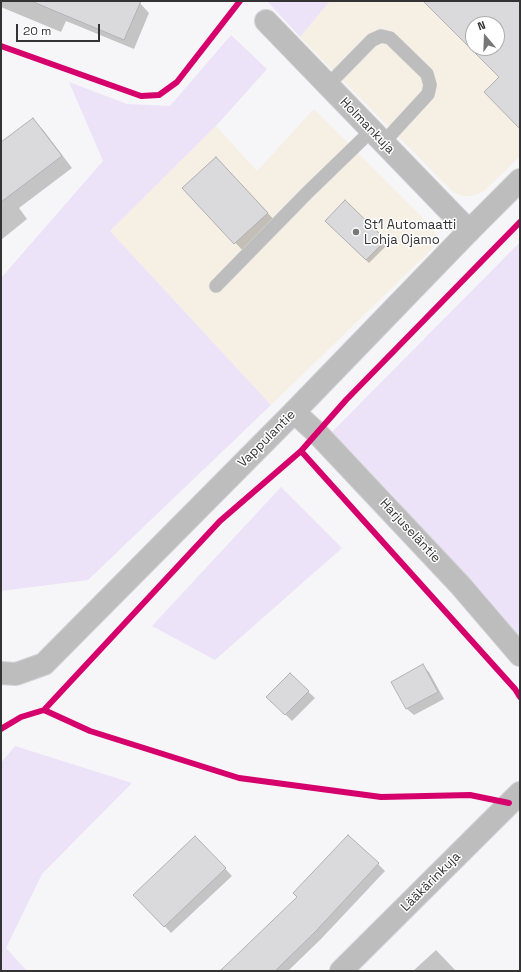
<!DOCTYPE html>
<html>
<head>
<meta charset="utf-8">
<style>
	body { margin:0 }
	#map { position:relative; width:521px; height:972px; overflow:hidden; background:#f6f5f7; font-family:"Space Grotesk",sans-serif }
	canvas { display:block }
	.frame { position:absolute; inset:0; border:2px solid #343334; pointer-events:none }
	.north { position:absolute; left:465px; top:16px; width:40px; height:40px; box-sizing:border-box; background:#fff; border:1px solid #aeadae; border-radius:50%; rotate:341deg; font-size:11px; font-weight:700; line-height:16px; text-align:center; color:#343334 }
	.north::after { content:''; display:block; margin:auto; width:14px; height:18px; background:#787778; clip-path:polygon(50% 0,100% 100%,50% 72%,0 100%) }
	.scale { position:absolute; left:16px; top:24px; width:84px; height:18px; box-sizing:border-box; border:2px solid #343334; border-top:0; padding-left:5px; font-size:12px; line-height:14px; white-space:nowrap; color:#343334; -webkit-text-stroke:3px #fff; paint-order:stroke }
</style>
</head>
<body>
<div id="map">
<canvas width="521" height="972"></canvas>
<div class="frame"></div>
<div class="north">N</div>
<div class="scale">20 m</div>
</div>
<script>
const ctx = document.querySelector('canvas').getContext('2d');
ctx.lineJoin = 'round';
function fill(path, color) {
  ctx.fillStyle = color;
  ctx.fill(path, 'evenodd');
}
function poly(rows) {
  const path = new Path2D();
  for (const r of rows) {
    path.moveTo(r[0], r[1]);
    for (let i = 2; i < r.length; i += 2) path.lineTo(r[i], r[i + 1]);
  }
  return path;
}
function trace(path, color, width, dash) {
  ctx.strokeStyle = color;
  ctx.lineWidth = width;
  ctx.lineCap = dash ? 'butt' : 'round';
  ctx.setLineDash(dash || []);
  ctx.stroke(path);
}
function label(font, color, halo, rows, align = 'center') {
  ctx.font = font + ' "Space Grotesk",sans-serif';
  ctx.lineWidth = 3;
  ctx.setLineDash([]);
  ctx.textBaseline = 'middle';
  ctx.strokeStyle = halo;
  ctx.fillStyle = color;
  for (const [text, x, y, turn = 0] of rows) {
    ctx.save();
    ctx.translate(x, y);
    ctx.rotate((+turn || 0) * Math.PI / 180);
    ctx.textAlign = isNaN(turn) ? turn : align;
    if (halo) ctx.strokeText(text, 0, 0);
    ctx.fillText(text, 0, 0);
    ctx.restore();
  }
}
fill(poly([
	[330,1,520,1,520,156,484,191,473,196,463,196,453,192,300,37],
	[473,24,497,24,497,48,473,48],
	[314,109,434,229,435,235,435,243,430,251,271,405,110,231,216,126,257,171]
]), '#f5efe4');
fill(poly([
	[267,1,330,1,300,37],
	[231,35,267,69,216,126,110,231,271,405,88,580,1,591,1,278,103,161,69,82,127,104,170,106],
	[520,242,520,641,398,501,332,432],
	[281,487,342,548,215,660,152,626],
	[15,746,132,783,42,874,6,948,27,971,1,971,1,763]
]), '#ece3f8');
fill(poly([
	[1,1,134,1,140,3,149,13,134,49,66,21,61,32,1,7],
	[33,119,44,131,72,168,19,208,27,219,1,240,1,143],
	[226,168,277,223,245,253,184,188],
	[345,202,388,244,369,263,326,221],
	[423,666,429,672,444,699,414,715,407,709,392,682],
	[290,674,315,698,292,721,268,697],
	[202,844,232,876,171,933,135,895],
	[378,864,385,871,321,939,288,971,221,971],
	[436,950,456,971,413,971]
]), '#0003');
const building = poly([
	[31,1,141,1,124,40,31,1],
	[423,1,520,1,520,129,484,92,499,77,423,1],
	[473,24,497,24,497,48,473,48,473,24],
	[33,118,62,156,1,202,1,142,33,118],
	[216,157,268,213,234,244,182,188,216,157],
	[345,200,386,240,366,260,325,221,345,200],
	[423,664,438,692,406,709,391,682,423,664],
	[290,673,309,691,285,715,266,697,290,673],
	[348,835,379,863,315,932,275,971,220,971,297,897,293,893,348,835],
	[195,836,226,868,164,927,133,895,195,836]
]);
fill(building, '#dad9db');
trace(building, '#b2b1b3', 1);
const service = poly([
	[328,85,372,40,381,36,390,38,427,74,430,85,428,94,383,143],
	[216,286,307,193,372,130]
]);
const minor = poly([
	[266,21,469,231],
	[294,412,317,433,460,585,520,655],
	[341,971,520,793]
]);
const tertiary = poly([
	[1,673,16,674,44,664,294,412,469,231,520,180]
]);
trace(service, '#d3d2d4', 14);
trace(minor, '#d3d2d4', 24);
trace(tertiary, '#d3d2d4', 24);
trace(service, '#bdbdbe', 13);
trace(minor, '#bdbdbe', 22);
trace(tertiary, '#bdbdbe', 22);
trace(poly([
	[1,46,141,96,159,95,177,82,240,1],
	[301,451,515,689,520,697],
	[44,710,90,731,239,778,381,797,470,795,509,803],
	[1,729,21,717,44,710,220,521,301,451,346,400,520,222]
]), '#d6006c', 6);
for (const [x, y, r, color] of [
	[356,232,4,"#787778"]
]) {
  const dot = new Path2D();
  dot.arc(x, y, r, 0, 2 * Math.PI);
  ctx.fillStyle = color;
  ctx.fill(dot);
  trace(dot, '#fff', 1.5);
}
label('13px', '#343334', '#fff', [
	["Holmankuja",367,126,46],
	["Vappulantie",267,439,-45],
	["Harjuseläntie",410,531,47],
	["Lääkärinkuja",431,882,-45]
]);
label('13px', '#343334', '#fff', [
	["St1 Automaatti",364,225],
	["Lohja Ojamo",364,240]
], 'left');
</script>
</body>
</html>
